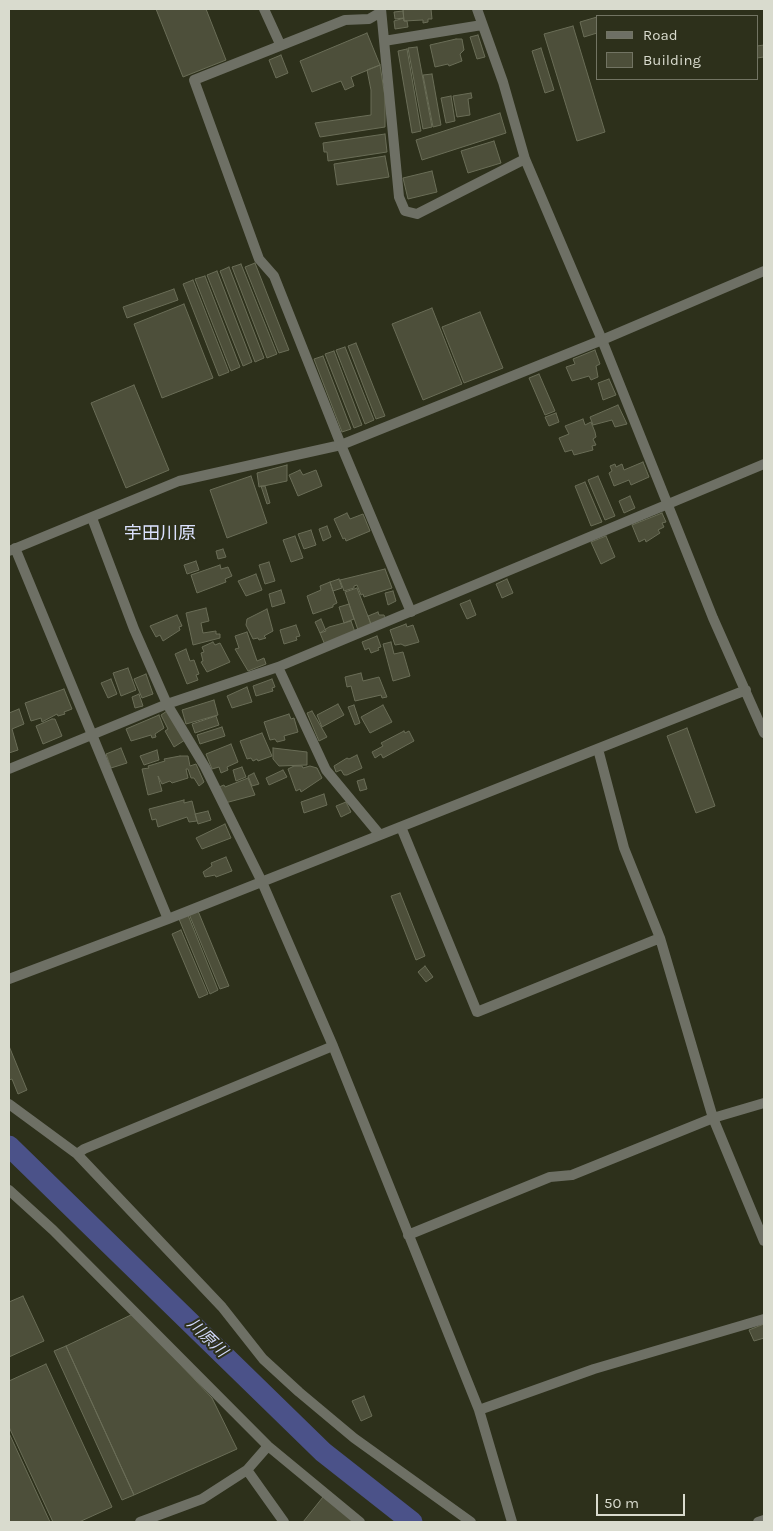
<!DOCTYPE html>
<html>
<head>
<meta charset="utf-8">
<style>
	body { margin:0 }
	#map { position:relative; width:773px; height:1531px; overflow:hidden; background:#2d301b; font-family:Karla,sans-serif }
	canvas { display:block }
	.frame { position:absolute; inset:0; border:10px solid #d9dbce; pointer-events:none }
	.legend { position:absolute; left:596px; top:15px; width:162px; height:65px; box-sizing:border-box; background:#2d301b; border:1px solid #727463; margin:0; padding:6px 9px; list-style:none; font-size:15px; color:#d9dbce }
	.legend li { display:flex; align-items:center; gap:10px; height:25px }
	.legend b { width:25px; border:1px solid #727463 }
	.scale { position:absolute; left:596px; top:1494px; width:89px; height:22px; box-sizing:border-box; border:2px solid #d9dbce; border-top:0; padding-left:6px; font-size:15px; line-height:18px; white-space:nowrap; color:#d9dbce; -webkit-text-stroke:4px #2d301b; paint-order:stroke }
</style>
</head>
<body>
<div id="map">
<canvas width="773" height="1531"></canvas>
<div class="frame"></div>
<ul class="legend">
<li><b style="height:6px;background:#6e7065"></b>Road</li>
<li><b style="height:14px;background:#4d4f3a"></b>Building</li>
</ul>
<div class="scale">50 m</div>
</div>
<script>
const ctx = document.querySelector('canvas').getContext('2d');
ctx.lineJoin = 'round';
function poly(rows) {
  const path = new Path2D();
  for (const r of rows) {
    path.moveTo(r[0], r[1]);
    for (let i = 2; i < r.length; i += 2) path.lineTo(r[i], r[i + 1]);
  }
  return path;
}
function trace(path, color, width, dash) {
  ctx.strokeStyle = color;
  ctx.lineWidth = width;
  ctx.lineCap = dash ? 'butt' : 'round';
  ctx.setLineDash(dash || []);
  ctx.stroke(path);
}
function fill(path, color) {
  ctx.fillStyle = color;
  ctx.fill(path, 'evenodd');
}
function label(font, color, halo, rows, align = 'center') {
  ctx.font = font + ' Karla,"Noto Sans JP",sans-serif';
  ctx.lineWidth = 4;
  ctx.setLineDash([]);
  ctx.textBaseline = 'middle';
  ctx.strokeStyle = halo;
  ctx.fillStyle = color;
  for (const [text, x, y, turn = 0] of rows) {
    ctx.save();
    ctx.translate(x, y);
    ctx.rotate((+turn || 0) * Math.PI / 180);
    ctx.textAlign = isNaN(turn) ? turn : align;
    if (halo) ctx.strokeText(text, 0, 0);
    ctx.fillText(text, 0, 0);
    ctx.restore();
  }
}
trace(poly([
	[9,1146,323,1452,412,1522]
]), '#4b5289', 21);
const building = poly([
	[156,9,206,9,226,60,183,77,156,9],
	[406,9,431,9,432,19,428,19,428,22,423,23,423,20,404,21,403,10,406,9],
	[403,11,404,21,407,21,408,27,395,29,394,21,404,18,395,19,394,12,403,11],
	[597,17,597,33,584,37,580,22,597,17],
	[573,26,605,132,577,141,544,34,573,26],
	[367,33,380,65,351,77,354,86,345,90,341,81,312,92,300,61,367,33],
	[478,35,485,57,477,59,470,37,478,35],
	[456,39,462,39,464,50,460,54,462,61,449,66,448,64,435,67,430,45,456,39],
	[764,45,764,57,757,58,757,46,764,45],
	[417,47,432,127,423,129,408,48,417,47],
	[541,48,554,90,545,93,532,51,541,48],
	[407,49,421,131,412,133,398,51,407,49],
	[281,55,288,73,276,78,269,60,281,55],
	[380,65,385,97,385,127,320,137,315,123,371,115,371,90,367,70,380,65],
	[432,74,441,125,433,127,423,75,432,74],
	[471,93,472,98,468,99,470,115,457,117,453,96,471,93],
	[451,96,455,121,446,123,441,98,451,96],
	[500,113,506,133,422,160,416,140,500,113],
	[385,134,387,152,328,161,327,152,324,152,323,143,385,134],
	[494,141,501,163,468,173,461,151,494,141],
	[385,156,389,177,337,185,334,164,385,156],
	[432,171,437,192,408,199,403,178,432,171],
	[255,263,289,350,279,353,245,267,255,263],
	[241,264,277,354,267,358,232,267,241,264],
	[229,267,264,358,255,362,220,271,229,267],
	[217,271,252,362,243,366,207,275,217,271],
	[205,276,240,367,231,371,195,279,205,276],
	[193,280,229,372,219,376,183,284,193,280],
	[174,289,178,300,127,318,123,307,174,289],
	[184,304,213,378,162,398,134,324,184,304],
	[432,308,462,384,423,400,392,324,432,308],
	[480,312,503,368,464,383,442,327,480,312],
	[356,343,385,416,376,419,348,346,356,343],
	[345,347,374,420,365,424,336,350,345,347],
	[595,350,600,364,596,366,598,377,591,380,589,376,572,381,566,367,575,364,573,359,595,350],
	[334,351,362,425,354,428,325,354,334,351],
	[323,356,351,429,342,432,314,359,323,356],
	[539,374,555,411,545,415,529,378,539,374],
	[609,379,616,395,603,400,598,383,609,379],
	[134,385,169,470,126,488,91,403,134,385],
	[618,405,627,424,615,427,612,420,593,425,590,417,618,405],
	[556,413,559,422,549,426,545,417,556,413],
	[583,419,585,425,591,422,595,432,596,437,593,439,596,445,592,446,593,450,574,455,572,450,565,452,559,438,569,434,565,426,583,419],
	[643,462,649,477,631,485,629,480,614,486,609,473,612,471,610,466,615,464,616,467,622,464,624,470,643,462],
	[287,465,287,481,259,487,257,473,287,465],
	[300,470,303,475,316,470,322,486,298,496,289,475,300,470],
	[251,476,267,523,227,538,210,490,251,476],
	[598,476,615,516,605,520,588,480,598,476],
	[585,482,602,522,591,526,575,486,585,482],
	[261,486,265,486,270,503,267,504,261,486],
	[630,496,635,508,624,513,619,501,630,496],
	[347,513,350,519,363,514,370,531,346,541,345,538,343,539,334,519,347,513],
	[662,513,666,522,662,523,664,527,658,530,660,533,646,542,645,539,639,542,632,525,662,513],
	[327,526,331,537,323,541,319,529,327,526],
	[311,530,316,545,304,549,298,534,311,530],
	[295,536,303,558,291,562,283,540,295,536],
	[606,536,615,557,601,564,591,542,606,536],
	[223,549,226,557,218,559,216,551,223,549],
	[196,561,199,570,187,574,184,565,196,561],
	[269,562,275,581,265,584,259,565,269,562],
	[220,565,221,569,228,567,232,576,225,579,226,582,197,593,191,575,220,565],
	[385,569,392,588,364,597,363,594,361,595,357,585,354,586,354,588,344,591,340,580,385,569],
	[256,574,262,590,246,596,238,581,256,574],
	[339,579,342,588,333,591,330,582,339,579],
	[507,579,513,593,502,598,496,584,507,579],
	[330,582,337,603,333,605,333,607,313,614,307,596,321,590,320,586,330,582],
	[357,588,371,624,358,630,345,592,357,588],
	[281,590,285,603,272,607,269,594,281,590],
	[393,591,396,601,388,605,385,593,393,591],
	[470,600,476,615,467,619,460,604,470,600],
	[349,604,354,619,344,623,339,607,349,604],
	[206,608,209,621,201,623,203,633,216,631,216,634,220,634,220,638,193,645,186,613,206,608],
	[267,609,273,631,264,636,266,638,259,640,258,638,253,639,246,625,247,619,267,609],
	[378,612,379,615,384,615,386,619,371,625,368,616,378,612],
	[177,615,182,626,179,627,180,630,163,641,160,635,156,637,150,626,177,615],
	[321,619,326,631,320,633,315,622,321,619],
	[351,621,355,632,325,645,320,633,329,627,351,621],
	[406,624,407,627,413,625,419,642,405,646,401,644,395,645,390,630,406,624],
	[296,625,300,636,296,637,297,640,284,644,280,630,296,625],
	[247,632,257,661,264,658,266,664,248,671,235,649,239,648,235,636,247,632],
	[377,636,381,647,378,648,379,650,371,653,369,648,365,650,362,642,377,636],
	[213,642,215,645,220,643,230,662,207,672,201,662,203,661,201,653,204,652,202,647,213,642],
	[391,642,394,654,403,652,410,676,393,681,383,644,391,642],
	[186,649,190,661,194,660,199,674,196,675,198,680,187,684,175,654,186,649],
	[128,668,136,690,121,696,113,673,128,668],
	[361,673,363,681,379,677,387,697,382,698,381,695,355,701,351,686,347,687,345,677,361,673],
	[146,674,153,694,142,698,134,679,146,674],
	[111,679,117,694,108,698,101,683,111,679],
	[272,679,275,687,272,688,273,691,256,696,253,686,272,679],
	[247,687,252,702,232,708,227,696,247,687],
	[64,689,72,709,64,712,65,714,58,716,57,714,42,722,41,718,31,721,25,703,64,689],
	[139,694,143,706,135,708,132,697,139,694],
	[214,700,218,715,186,724,182,710,214,700],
	[338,704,344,715,322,727,317,715,338,704],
	[354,705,360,723,355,725,348,707,354,705],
	[383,705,392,722,370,733,361,717,383,705],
	[19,709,24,724,12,729,18,750,9,753,9,713,19,709],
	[167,711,185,740,174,747,165,731,168,729,161,715,167,711],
	[312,711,327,737,319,741,307,713,312,711],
	[289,714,291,719,294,718,298,732,284,736,285,740,277,742,275,739,270,740,264,722,289,714],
	[159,715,164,728,155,734,156,737,152,738,151,735,131,741,126,729,159,715],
	[216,716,219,725,195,733,192,724,216,716],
	[52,719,55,719,62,736,43,744,36,726,52,719],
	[222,727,225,736,200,744,197,735,222,727],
	[687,728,715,806,696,813,667,736,687,728],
	[404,731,405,733,409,731,414,741,383,758,381,754,375,758,372,752,383,746,381,743,404,731],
	[262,733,272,756,258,761,257,759,253,761,251,758,247,759,240,741,262,733],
	[231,744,238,762,227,767,228,770,221,773,219,767,212,769,206,754,231,744],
	[121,748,127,763,111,768,106,754,121,748],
	[273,748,307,752,307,765,279,766,273,759,273,748],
	[157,750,159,760,144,765,140,756,157,750],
	[357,755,362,768,347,775,344,775,341,770,336,772,334,766,347,758,349,759,357,755],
	[180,756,188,756,190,766,196,764,204,782,199,786,194,778,191,778,188,769,186,769,188,778,172,783,170,781,162,784,158,776,162,791,148,795,142,769,149,768,148,766,165,761,164,759,180,756],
	[294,766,302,766,303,768,310,766,317,768,322,778,301,792,300,789,296,791,288,769,294,766],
	[242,767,246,777,236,781,233,770,242,767],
	[283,770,287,777,269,785,266,778,283,770],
	[254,773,259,784,252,786,248,776,254,773],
	[248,778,255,795,225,803,219,787,224,785,225,787,248,778],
	[364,779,367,789,360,791,357,781,364,779],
	[324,794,327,805,304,813,301,802,324,794],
	[184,800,184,803,192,801,197,821,189,822,187,817,158,827,156,819,152,820,149,809,184,800],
	[346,802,351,812,341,817,336,806,346,802],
	[208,811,211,820,198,824,195,814,208,811],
	[225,824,231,838,202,849,196,838,225,824],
	[226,857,232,871,216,877,215,875,205,877,203,872,212,866,211,863,226,857],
	[400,893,425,956,416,960,391,896,400,893],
	[198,911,229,986,220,989,189,914,198,911],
	[188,915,218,990,210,994,179,919,188,915],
	[181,930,208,994,199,998,172,934,181,930],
	[425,966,433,977,426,982,418,972,425,966],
	[9,1046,27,1090,18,1094,12,1079,9,1080,9,1046],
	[23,1296,44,1341,9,1357,9,1302,23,1296],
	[133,1314,212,1398,237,1449,134,1495,66,1346,133,1314],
	[764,1324,764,1338,754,1341,749,1330,764,1324],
	[66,1346,134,1495,122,1500,54,1351,66,1346],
	[46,1364,112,1507,79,1522,53,1522,9,1427,9,1381,46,1364],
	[364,1396,372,1416,361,1421,352,1401,364,1396],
	[9,1433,50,1522,9,1522,9,1433],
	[323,1497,355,1522,303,1522,323,1497]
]);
fill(building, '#4d4f3a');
trace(building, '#6a6d57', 1);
trace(poly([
	[264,9,280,44],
	[381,9,399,197,405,211,417,214,525,159],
	[477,9,503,82,525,159,602,340,713,618,764,733],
	[384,41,482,25],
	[92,518,134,629,167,704,205,767,262,882,333,1046,479,1410,512,1522],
	[15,548,168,919],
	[9,551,179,481,341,445,274,276,259,259,194,80,345,20,369,19,381,12],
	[278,667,326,770,380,835],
	[598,749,624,848,660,938,713,1118,764,1241],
	[9,769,167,704,278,667,764,464],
	[401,827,477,1012,660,938],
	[9,979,168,919,746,690],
	[9,1104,77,1154,222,1307,263,1359,299,1392,354,1438,471,1522],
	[77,1154,84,1149,333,1046],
	[9,1190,53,1230,268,1446,360,1522],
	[408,1235,550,1177,572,1175,713,1118,764,1103],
	[479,1410,594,1369,764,1319],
	[247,1470,284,1522],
	[140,1522,202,1499,247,1470,268,1446],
	[758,1522,764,1520]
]), '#6e7065', 10);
trace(poly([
	[411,612,341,445,602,340,764,271]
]), '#6e7065', 10);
label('italic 16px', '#d2d9fb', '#2d301b', [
	["川原川",207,1338,44]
]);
label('18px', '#dbe1fe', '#2d301b', [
	["宇田川原",160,534]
]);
</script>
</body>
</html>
